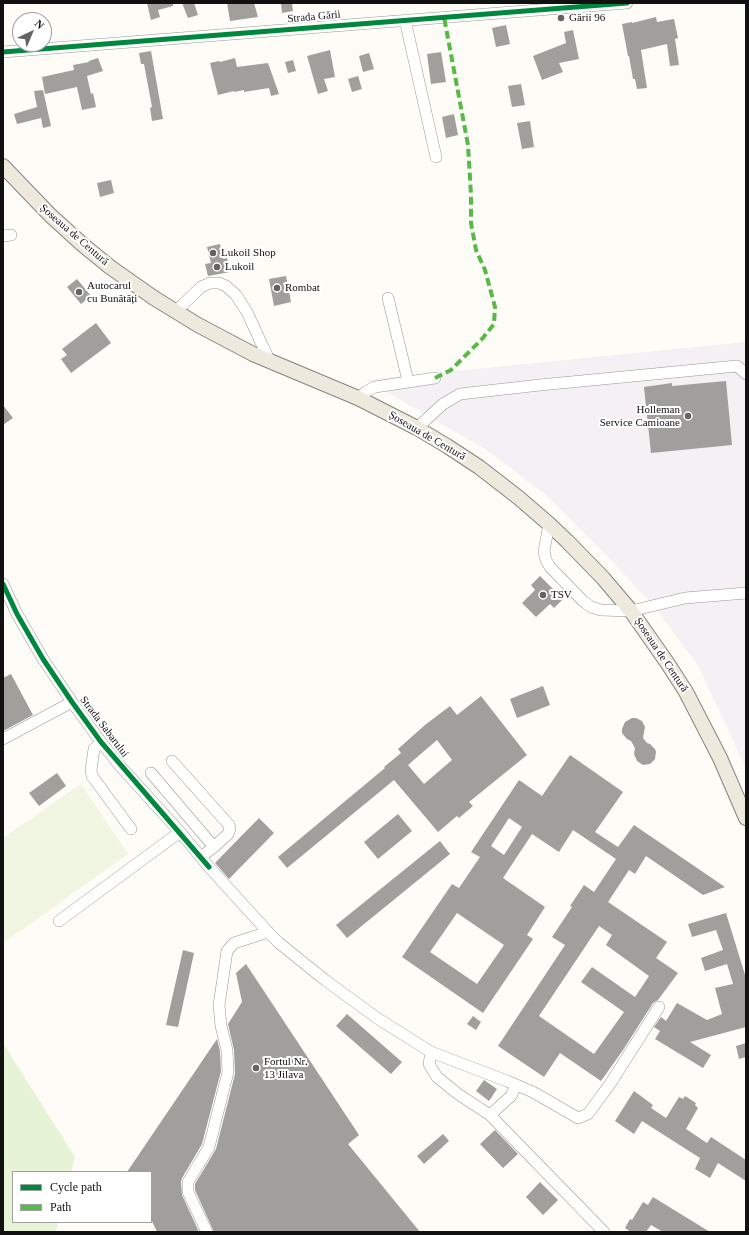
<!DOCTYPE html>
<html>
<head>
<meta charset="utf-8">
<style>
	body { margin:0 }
	#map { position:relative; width:749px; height:1235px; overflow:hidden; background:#fdfcf7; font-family:"Times New Roman",serif }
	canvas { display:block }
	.frame { position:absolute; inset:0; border:4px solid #111; pointer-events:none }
	.legend { position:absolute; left:12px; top:1171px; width:140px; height:52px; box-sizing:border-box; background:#fff; border:1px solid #a0a0a0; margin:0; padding:5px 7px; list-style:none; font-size:12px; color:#111 }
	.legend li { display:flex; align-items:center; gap:8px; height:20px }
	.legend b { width:20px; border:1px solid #a0a0a0 }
	.north { position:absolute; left:12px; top:12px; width:40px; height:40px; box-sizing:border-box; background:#fff; border:1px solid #a0a0a0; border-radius:50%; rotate:44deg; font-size:11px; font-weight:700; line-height:16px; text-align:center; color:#111 }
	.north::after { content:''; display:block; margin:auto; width:14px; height:18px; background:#646362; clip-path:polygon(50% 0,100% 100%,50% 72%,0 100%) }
</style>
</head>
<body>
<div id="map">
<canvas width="749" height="1235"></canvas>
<div class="frame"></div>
<ul class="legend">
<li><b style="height:5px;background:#00873e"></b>Cycle path</li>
<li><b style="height:5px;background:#58b947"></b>Path</li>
</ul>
<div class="north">N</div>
</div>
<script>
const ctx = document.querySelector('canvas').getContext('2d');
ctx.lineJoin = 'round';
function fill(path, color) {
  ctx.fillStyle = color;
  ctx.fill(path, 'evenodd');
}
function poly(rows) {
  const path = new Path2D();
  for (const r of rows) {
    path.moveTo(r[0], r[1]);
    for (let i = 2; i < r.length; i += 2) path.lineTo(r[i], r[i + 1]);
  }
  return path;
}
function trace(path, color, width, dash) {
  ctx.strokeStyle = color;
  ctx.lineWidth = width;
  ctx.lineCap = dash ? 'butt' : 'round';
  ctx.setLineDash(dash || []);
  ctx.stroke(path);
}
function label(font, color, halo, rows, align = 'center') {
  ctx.font = font + ' "Times New Roman",serif';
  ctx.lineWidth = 4;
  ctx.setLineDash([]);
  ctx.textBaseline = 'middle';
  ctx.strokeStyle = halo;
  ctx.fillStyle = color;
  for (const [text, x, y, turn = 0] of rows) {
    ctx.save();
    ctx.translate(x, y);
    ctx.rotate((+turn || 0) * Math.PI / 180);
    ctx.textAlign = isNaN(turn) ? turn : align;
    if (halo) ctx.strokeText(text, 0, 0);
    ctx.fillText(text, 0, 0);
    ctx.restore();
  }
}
fill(poly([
	[746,342,746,769,699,667,654,606,600,549,543,493,487,450,366,380]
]), '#f5f0f3');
fill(poly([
	[3,1043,75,1157,71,1172,13,1172,13,1222,58,1222,56,1232,3,1232]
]), '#e7f3d7');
fill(poly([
	[81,784,128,854,5,942,3,938,3,838]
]), '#f0f6e1');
fill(poly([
	[147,3,173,3,173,6,158,10,160,17,151,20],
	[182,3,194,3,198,15,188,18],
	[227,3,254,3,258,17,230,21],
	[281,3,292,3,293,11,282,13],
	[656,17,657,22,674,19,678,38,675,39,679,65,670,66,667,44,641,50,647,88,637,89,635,79,633,79,629,56,628,56,622,24,632,22,632,23],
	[506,25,510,44,496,47,492,28],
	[573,30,579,59,559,63,563,72,542,80,533,56,566,43,564,32],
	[330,50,335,77,324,79,328,91,318,94,307,56],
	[151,51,163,119,152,121,150,108,152,107,144,64,141,64,139,53],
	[441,52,446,82,431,84,427,54],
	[369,53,374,69,363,72,359,56],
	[98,58,103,71,87,76,91,94,93,93,96,107,82,110,77,87,45,94,42,77,74,70,73,65,89,62,89,61],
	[235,58,237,67,268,63,279,94,271,96,269,88,244,92,244,90,234,92,234,91,218,95,210,63,219,61,220,62],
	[293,60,296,71,288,73,285,62],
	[358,76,362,89,352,92,348,79],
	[521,84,525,105,512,107,508,86],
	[43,90,51,126,43,128,41,118,17,124,14,114,37,107,34,91],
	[454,114,458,135,446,138,442,117],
	[530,121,534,147,522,149,517,123],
	[111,180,114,193,100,197,97,183],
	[220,244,223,259,227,258,230,272,208,276,205,264,211,263,207,247],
	[286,276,291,302,274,306,269,279],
	[77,279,91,296,81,304,67,287],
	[96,323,111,343,71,373,61,359,67,355,62,349],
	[726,381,732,445,651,453,644,387,672,383,672,386],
	[3,405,13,418,3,425],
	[540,576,563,599,554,608,550,604,536,617,522,603,535,590,531,585],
	[11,674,33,715,3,731,3,678],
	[543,686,550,705,517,718,510,699],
	[481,696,527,755,469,802,473,806,459,818,457,816,438,832,394,780,287,868,278,857,385,768,384,767,401,753,398,749,425,725,450,706,457,715],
	[437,740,452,760,424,784,408,765],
	[632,718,636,718,642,721,645,727,643,738,647,743,650,744,655,749,656,752,655,759,650,764,643,765,637,761,634,754,635,748,631,741,627,739,622,733,622,729,625,722],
	[570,755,623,792,595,832,618,847,634,825,725,887,703,895,646,856,635,874,629,870,608,902,667,942,656,958,678,973,658,1000,653,1003,623,1050,601,1081,560,1053,544,1077,498,1046,565,945,552,937,572,907,570,906,584,885,594,892,616,859,573,830,559,852,532,834,503,878,545,907,527,935,533,939,483,1013,402,957,452,884,459,888,480,857,471,852,519,780,542,796],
	[509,818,522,827,504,855,491,846],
	[457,913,504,945,477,984,430,952],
	[599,926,612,935,606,945,649,976,635,997,592,967,581,982,624,1012,594,1054,539,1016],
	[57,773,66,786,39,806,29,793],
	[398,814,412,831,378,859,364,842],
	[259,818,274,833,229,879,215,863],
	[440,841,450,854,347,938,336,925],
	[726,913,746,978,746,1027,690,1042,711,1055,703,1068,655,1039,660,1031,654,1027,661,1017,666,1021,677,1003,707,1020,722,1014,715,988,733,984,727,964,705,971,701,958,723,950,716,930,692,937,688,924],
	[183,950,194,953,178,1027,166,1025],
	[246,964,359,1135,348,1144,420,1232,214,1232,195,1190,195,1184,216,1149,235,1074,234,1050,228,1024,242,1002,236,973],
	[347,1014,402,1062,391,1074,336,1026],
	[473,1016,481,1022,476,1030,467,1024],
	[217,1039,220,1051,221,1071,202,1144,182,1178,181,1182,182,1195,199,1232,157,1232,151,1219,151,1172,127,1172],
	[746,1043,746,1057,739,1059,736,1046],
	[484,1080,497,1089,489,1101,476,1091],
	[634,1091,653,1105,651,1108,666,1118,679,1097,683,1099,685,1096,696,1103,695,1105,698,1108,686,1129,707,1143,711,1137,746,1160,746,1181,718,1163,710,1178,695,1169,700,1158,642,1121,634,1134,615,1121],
	[495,1130,518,1154,503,1168,480,1144],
	[443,1134,449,1141,424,1164,417,1156],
	[540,1182,558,1200,543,1215,526,1197],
	[653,1197,710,1232,663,1232,651,1225,646,1232,631,1232,625,1228,630,1219,632,1220,643,1202,648,1205]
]), '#a19f9c');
const minor = poly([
	[405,20,436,157],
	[3,52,627,3],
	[3,236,11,235],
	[388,298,408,381],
	[175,312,201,287,210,283,219,283,226,286,236,295,247,312,270,362],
	[358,398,367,391,375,387,435,378],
	[417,428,443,404,460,394,540,385,737,366,746,374],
	[549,524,544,551,546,560,550,567,583,601,591,607,601,610,631,611,685,598,746,593],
	[3,584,17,614,43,659,72,702,101,742,121,767,180,832,209,867,268,932,279,943,325,980,377,1018,431,1052,507,1081,533,1092,578,1118,588,1114,610,1084,659,1007],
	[3,739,72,702],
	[101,742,94,749,91,770,92,776,131,829],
	[172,761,229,825,230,829,228,834,214,847],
	[151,773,214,847,201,857],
	[59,921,180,832],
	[431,1052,429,1064,437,1077,458,1094,490,1115,511,1096,516,1085],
	[490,1115,604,1232],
	[207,1232,188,1192,188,1182,209,1147,228,1072,227,1050,221,1026,219,1005,227,951,234,943,268,932]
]);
const major = poly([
	[3,166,50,215,83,245,110,267,154,298,198,325,253,354,358,398,417,428,447,446,479,467,519,498,549,524,567,541,603,578,631,611,668,664,686,692,720,758,746,818]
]);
trace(minor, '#979795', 12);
trace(major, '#858482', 16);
trace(minor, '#fffffe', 11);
trace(major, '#ede9dc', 14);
trace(poly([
	[435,378,451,370,482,339,494,324,495,307,485,270,476,250,471,223,471,195,468,145,444,17]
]), '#58b947', 4, [8, 4]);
trace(poly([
	[3,52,627,3],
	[3,584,17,614,43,659,72,702,101,742,209,867]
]), '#00873e', 5);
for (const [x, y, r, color] of [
	[561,18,4,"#646362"],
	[213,253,4,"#646362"],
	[217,267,4,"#646362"],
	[277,288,4,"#646362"],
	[79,292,4,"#646362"],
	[688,416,4,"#646362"],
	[543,595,4,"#646362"],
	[256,1068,4,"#646362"]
]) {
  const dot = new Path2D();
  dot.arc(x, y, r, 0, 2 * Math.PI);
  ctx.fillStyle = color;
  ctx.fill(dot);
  trace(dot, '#fff', 1.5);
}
label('11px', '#111', '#fff', [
	["Strada Gării",314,17,-5],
	["Șoseaua de Centură",74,235,41],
	["Șoseaua de Centură",427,436,30],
	["Șoseaua de Centură",661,655,56],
	["Strada Sabarului",104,727,53]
]);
label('11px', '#111', '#fff', [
	["Gării 96",569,18],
	["Lukoil Shop",221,253],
	["Lukoil",225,267],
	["Autocarul",87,286],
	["cu Bunătăți",87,299],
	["Rombat",285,288],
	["Holleman",680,410,"right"],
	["Service Camioane",680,423,"right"],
	["TSV",551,595],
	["Fortul Nr.",264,1062],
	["13 Jilava",264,1075]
], 'left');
</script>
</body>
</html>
